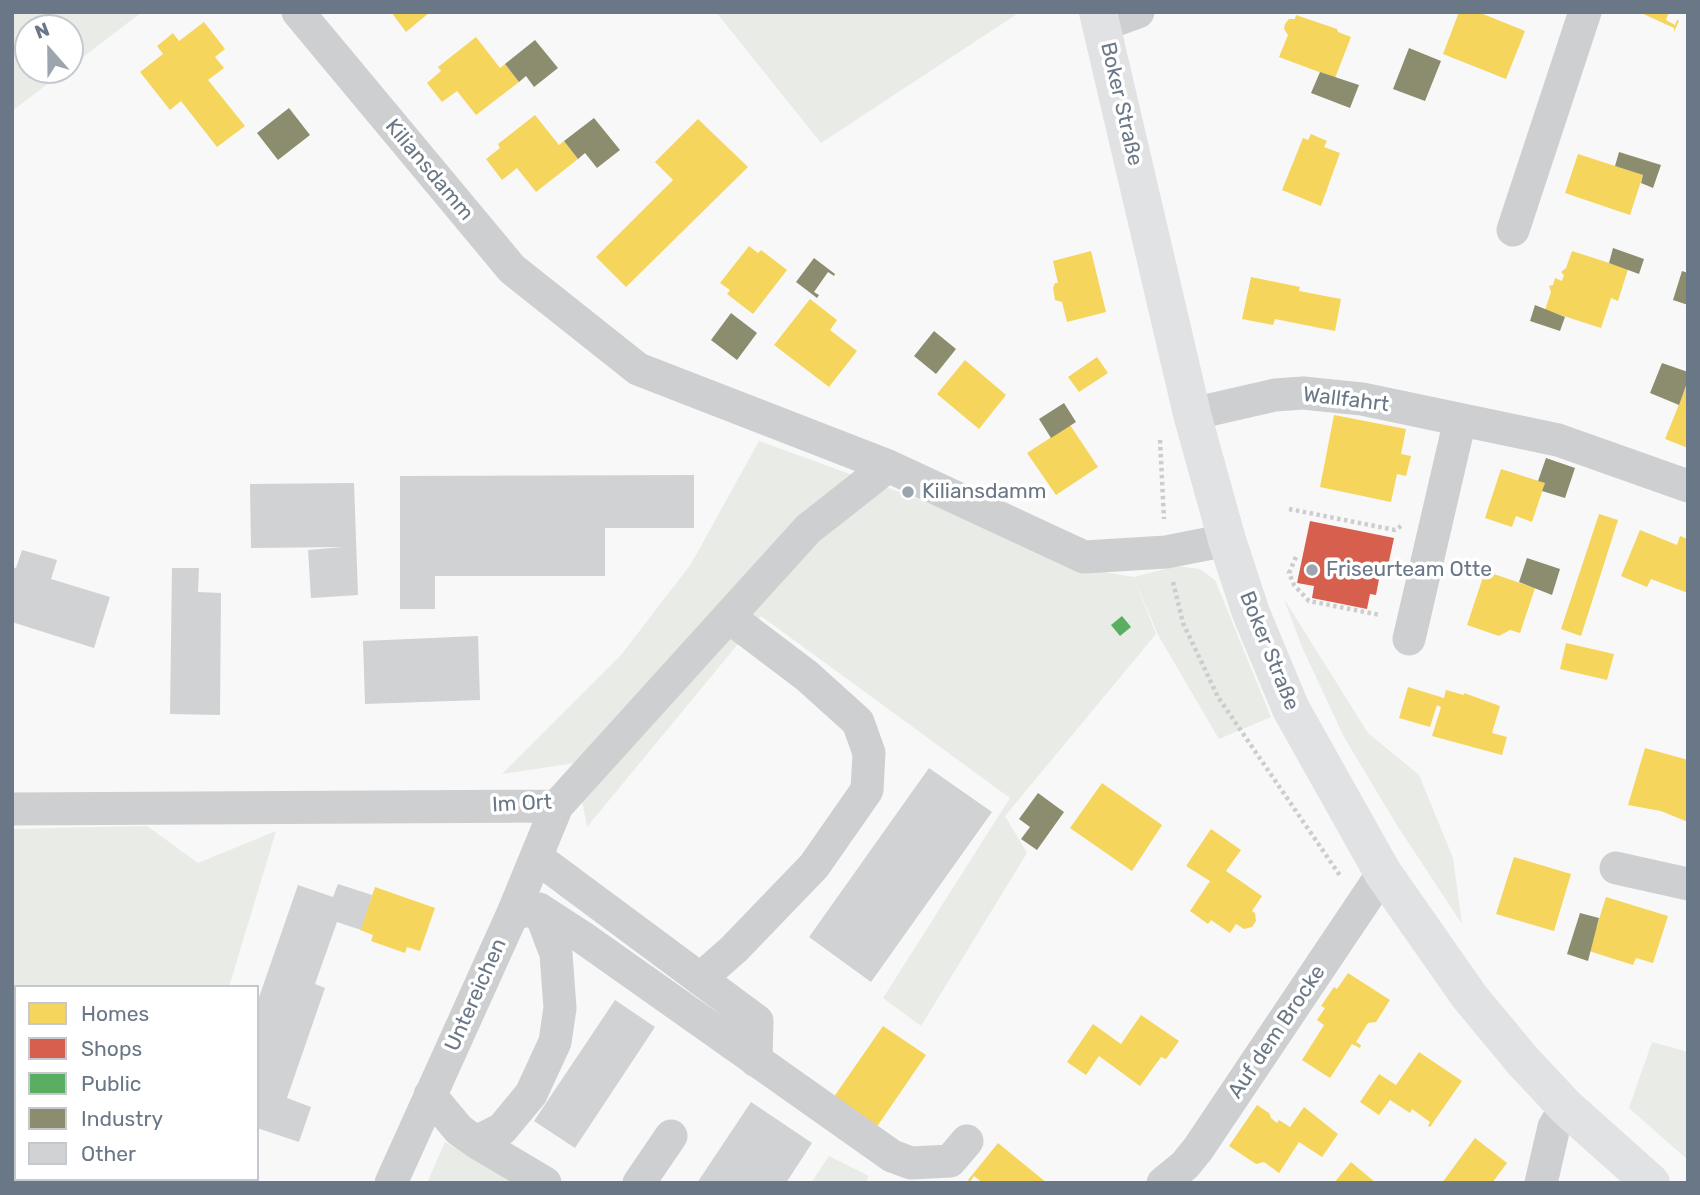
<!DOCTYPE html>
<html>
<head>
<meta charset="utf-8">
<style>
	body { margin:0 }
	#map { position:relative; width:1700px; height:1195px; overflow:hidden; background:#f8f8f8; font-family:Rubik,sans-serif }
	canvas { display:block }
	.frame { position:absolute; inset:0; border:14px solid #6a7786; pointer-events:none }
	.legend { position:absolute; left:14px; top:985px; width:245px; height:196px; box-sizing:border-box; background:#fff; border:2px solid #c3c9cf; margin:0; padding:9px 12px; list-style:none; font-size:21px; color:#6a7786 }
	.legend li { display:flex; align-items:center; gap:14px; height:35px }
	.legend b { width:35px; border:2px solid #c3c9cf }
	.north { position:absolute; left:14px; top:14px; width:70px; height:70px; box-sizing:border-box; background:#fff; border:2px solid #c3c9cf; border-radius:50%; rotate:339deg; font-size:19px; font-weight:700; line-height:28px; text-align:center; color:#6a7786 }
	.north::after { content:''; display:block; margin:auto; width:24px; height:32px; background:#9ca4ae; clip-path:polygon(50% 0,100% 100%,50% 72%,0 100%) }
</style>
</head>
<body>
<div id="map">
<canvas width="1700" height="1195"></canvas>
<div class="frame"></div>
<ul class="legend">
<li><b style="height:19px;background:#f6d55c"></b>Homes</li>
<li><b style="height:19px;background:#d6604d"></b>Shops</li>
<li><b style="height:19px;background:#5aae61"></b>Public</li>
<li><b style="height:19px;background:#8c8c6e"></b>Industry</li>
<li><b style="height:19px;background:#d0d2d3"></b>Other</li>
</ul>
<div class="north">N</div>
</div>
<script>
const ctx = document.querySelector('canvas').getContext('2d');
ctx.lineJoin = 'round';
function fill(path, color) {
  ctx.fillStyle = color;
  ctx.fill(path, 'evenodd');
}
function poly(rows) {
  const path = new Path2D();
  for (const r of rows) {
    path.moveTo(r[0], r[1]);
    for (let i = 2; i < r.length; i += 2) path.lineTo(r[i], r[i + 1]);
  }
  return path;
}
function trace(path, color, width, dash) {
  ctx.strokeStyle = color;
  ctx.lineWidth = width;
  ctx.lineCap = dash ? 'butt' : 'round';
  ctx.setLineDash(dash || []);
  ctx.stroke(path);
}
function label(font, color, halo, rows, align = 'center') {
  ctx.font = font + ' Rubik,sans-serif';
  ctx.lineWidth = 7;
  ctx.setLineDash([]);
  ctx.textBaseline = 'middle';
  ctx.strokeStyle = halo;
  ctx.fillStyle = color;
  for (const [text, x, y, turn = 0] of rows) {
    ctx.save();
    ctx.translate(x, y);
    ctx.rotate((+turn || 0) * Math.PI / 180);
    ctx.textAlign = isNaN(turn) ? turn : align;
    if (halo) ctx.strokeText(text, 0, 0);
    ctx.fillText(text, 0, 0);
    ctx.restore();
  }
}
fill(poly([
	[12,12,142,12,70,67,70,28,28,28,28,70,66,70,12,111],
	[716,12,1020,12,821,143],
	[759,441,916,498,1091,570,1134,577,1176,566,1200,569,1215,580,1271,717,1219,739,1158,635,1134,578,1156,634,1005,816,1027,853,921,1026,883,998,1010,798,761,616,587,827,575,763,502,774,621,655,691,564],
	[1284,599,1368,733,1419,775,1453,858,1462,924,1398,827,1344,737,1302,647],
	[147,826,198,863,276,831,229,987,16,987,16,1179,186,1179,194,1183,12,1183,12,829],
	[1652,1042,1688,1052,1688,1160,1629,1108],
	[445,1142,513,1183,427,1183],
	[829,1156,869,1176,865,1183,811,1183]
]), '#e8ebe6');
fill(poly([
	[391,12,430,12,406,32],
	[1459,12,1478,12,1525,31,1506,79,1443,54],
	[1639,12,1669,12,1666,20,1675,25,1677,20,1679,21,1674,32,1674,28],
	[1296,15,1337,29,1338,32,1351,37,1335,78,1279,57,1288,35,1284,29,1285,24,1289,19,1295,19],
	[204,22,225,49,215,57,224,68,208,80,245,126,217,147,181,101,170,110,140,72,163,54,157,46,173,33,179,41],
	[476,37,500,68,505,64,519,82,476,115,457,91,442,102,427,83,441,71,438,67],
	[535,115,559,145,564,141,578,159,536,192,517,168,502,180,486,159,500,148,498,144],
	[698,119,748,167,626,287,596,257,673,180,655,162],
	[1311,134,1327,141,1324,147,1340,153,1321,206,1282,190,1303,138,1308,140],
	[1578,154,1643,175,1630,215,1565,193],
	[749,246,758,253,761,250,787,270,753,314,727,294,730,290,720,283],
	[1091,251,1106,312,1067,322,1062,302,1055,300,1053,288,1055,283,1058,283,1053,261],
	[1572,251,1628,269,1618,301,1611,298,1601,328,1545,310,1551,292,1549,286,1553,285,1555,278,1562,281,1564,275,1561,272,1566,268],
	[1251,277,1300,287,1299,291,1341,299,1335,331,1275,319,1273,325,1242,319],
	[810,299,837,320,830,330,857,351,829,387,774,345],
	[1097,357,1108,373,1079,392,1068,377],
	[965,360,1006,395,979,429,937,394],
	[1688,382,1688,448,1665,439],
	[1334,415,1406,429,1401,454,1411,456,1406,476,1397,474,1391,502,1320,487],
	[1070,425,1098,467,1056,495,1027,453],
	[1501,469,1545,483,1532,522,1516,516,1512,527,1485,518],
	[1599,514,1618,520,1581,636,1561,629],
	[1640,530,1677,545,1680,536,1688,539,1688,593,1651,579,1647,587,1621,576],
	[1485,571,1535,588,1520,633,1510,630,1499,636,1467,625],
	[1566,643,1614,654,1607,680,1560,669],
	[1408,687,1444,698,1446,690,1464,695,1464,693,1500,706,1492,733,1507,737,1502,755,1432,736,1441,707,1437,705,1430,727,1399,718],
	[1645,748,1688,760,1688,822,1661,811,1628,805],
	[1102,783,1162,825,1132,871,1070,828],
	[1211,829,1241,850,1226,871,1262,896,1252,911,1255,913,1256,921,1252,927,1244,929,1236,924,1230,933,1211,920,1208,924,1190,911,1210,881,1186,866],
	[1514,857,1571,874,1554,931,1496,914],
	[375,887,435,908,420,951,407,947,405,953,371,941,373,935,360,930],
	[1606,897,1668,916,1653,963,1636,958,1633,965,1589,951],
	[1348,973,1390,1000,1376,1022,1368,1023,1356,1042,1361,1045,1360,1048,1352,1044,1330,1078,1302,1060,1324,1025,1317,1020,1325,1008,1321,1006,1334,987,1337,989],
	[1141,1015,1179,1041,1166,1059,1161,1057,1140,1086,1099,1056,1086,1075,1067,1062,1093,1024,1121,1044],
	[883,1026,926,1055,874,1131,831,1101],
	[1419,1052,1462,1081,1430,1127,1428,1126,1430,1122,1412,1109,1410,1113,1390,1100,1379,1115,1360,1102,1379,1074,1396,1085],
	[1257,1105,1269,1113,1271,1118,1277,1123,1279,1120,1290,1127,1304,1107,1338,1134,1322,1157,1299,1142,1279,1173,1264,1162,1256,1164,1229,1146],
	[1475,1138,1507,1163,1492,1183,1442,1183],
	[998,1143,1047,1183,983,1183,974,1176,970,1182,968,1180],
	[1351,1162,1376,1183,1334,1183]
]), '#f6d55c');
fill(poly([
	[1310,521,1394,538,1386,575,1380,574,1376,595,1370,594,1367,609,1312,598,1314,586,1297,583]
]), '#d6604d');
fill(poly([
	[1122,616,1131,627,1120,636,1111,625]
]), '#5aae61');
fill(poly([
	[535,40,558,68,534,87,526,76,519,82,505,64],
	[1409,48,1441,61,1425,101,1393,89],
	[1320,72,1359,85,1350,108,1311,93],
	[289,108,310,135,278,160,257,133],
	[594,118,620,150,597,168,585,153,578,159,564,141],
	[1619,152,1661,165,1653,188,1641,183,1643,175,1615,166],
	[1613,248,1644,259,1639,274,1609,263],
	[814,258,835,274,834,276,828,272,814,292,819,295,817,298,796,282],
	[1682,271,1688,273,1688,305,1673,300],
	[1535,305,1565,317,1560,331,1530,321],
	[731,313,757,333,737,360,711,340],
	[934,331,956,349,936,374,914,356],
	[1662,363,1688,372,1688,387,1686,386,1679,405,1650,393],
	[1064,403,1076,422,1051,438,1039,419],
	[1546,458,1575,468,1565,498,1542,491,1545,483,1538,481],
	[1527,558,1560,569,1552,595,1519,582],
	[1038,793,1064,812,1037,850,1021,839,1030,827,1019,819],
	[1580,913,1599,918,1588,961,1567,954]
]), '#8c8c6e');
fill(poly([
	[694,475,694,528,605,528,605,576,435,576,435,609,400,609,400,476],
	[354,483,358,595,311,598,308,550,343,547,251,548,250,484],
	[22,550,57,560,51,579,110,597,94,648,12,622,12,567,16,568],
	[172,568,199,568,198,592,221,593,220,715,170,714],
	[478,636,480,700,365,704,363,641],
	[929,768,992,812,871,982,809,937],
	[338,884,372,895,361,930,337,922,315,984,325,988,287,1098,311,1107,299,1142,257,1128,257,1003,298,885,333,897],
	[615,1000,655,1027,575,1148,534,1121],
	[751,1102,812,1143,786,1183,697,1183]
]), '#d0d2d3');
trace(poly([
	[1160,440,1164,519],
	[1289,509,1395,530,1401,526],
	[1296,557,1289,573,1294,585,1309,601,1380,615],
	[1173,582,1183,623,1218,697,1341,877]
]), '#cccdce', 4.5, [3.5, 3.5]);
trace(poly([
	[298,12,512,269,638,369,888,466,1084,557,1166,552,1227,540],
	[1102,25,1138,12],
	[1513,230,1585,12],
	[1192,414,1275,395,1303,393,1362,399,1558,440,1688,486],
	[1409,639,1460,420],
	[12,809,557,806],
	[536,857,757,1021,756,1061],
	[1616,868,1688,884],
	[513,913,539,909,582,937,892,1156,911,1163,950,1161,967,1141],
	[700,979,734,949,814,866,867,790,869,753,858,722,807,676,729,617],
	[430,1095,459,1130,476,1142,502,1129,531,1094,555,1042,560,1008,556,954,539,909],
	[476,1142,545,1183],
	[391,1183,513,913,557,806,808,529,888,466],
	[639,1183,671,1136],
	[1163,1183,1185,1165,1198,1149,1383,873],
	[1541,1183,1554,1127,1566,1107]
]), '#cecfd1', 33);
trace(poly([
	[1098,12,1192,414,1227,540,1251,613,1291,709,1383,873,1469,996,1522,1060,1566,1107,1651,1183]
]), '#e1e2e3', 38);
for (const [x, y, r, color] of [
	[908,492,7,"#9ca4ae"],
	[1312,570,7,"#9ca4ae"]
]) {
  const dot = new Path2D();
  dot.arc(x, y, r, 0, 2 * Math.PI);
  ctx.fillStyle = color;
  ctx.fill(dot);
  trace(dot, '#fff', 2.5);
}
label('21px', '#6a7786', '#fff', [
	["Boker Straße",1121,104,77],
	["Kiliansdamm",429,170,50],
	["Wallfahrt",1346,400,7],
	["Boker Straße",1269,651,68],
	["Im Ort",522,804,-3],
	["Untereichen",476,995,-66],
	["Auf dem Brocke",1277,1032,-56]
]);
label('21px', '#6a7786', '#fff', [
	["Kiliansdamm",922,492],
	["Friseurteam Otte",1326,570]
], 'left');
</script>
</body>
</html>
